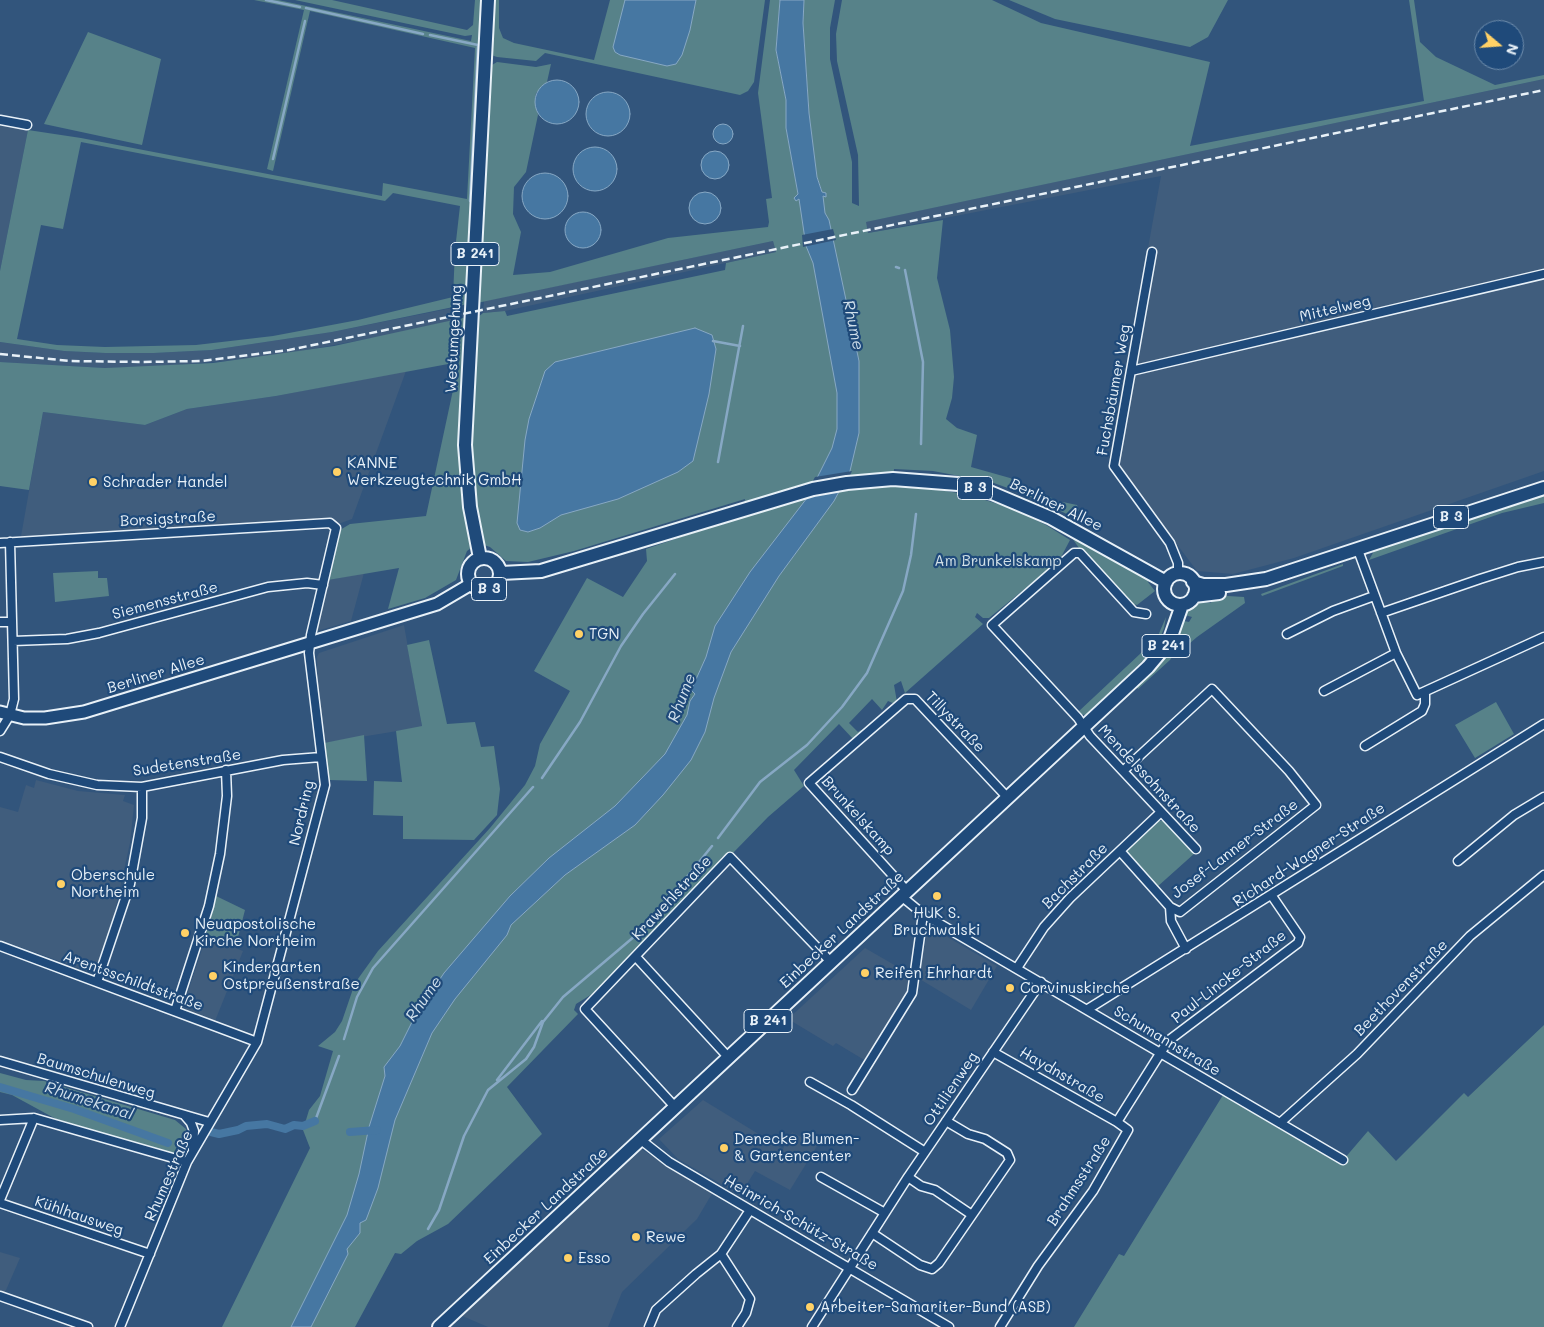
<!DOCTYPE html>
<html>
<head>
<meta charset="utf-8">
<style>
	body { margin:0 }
	#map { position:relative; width:1544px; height:1327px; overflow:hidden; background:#32557c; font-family:Mali,sans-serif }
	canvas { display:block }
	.north { position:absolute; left:1474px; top:20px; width:50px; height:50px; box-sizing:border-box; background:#1f4a7a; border:1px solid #6f8dac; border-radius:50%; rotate:108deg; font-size:14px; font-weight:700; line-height:20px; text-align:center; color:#e8f1f8 }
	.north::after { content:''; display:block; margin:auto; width:18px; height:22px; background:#ffd166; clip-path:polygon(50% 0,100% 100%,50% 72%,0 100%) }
</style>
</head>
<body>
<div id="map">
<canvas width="1544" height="1327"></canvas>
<div class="north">N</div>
</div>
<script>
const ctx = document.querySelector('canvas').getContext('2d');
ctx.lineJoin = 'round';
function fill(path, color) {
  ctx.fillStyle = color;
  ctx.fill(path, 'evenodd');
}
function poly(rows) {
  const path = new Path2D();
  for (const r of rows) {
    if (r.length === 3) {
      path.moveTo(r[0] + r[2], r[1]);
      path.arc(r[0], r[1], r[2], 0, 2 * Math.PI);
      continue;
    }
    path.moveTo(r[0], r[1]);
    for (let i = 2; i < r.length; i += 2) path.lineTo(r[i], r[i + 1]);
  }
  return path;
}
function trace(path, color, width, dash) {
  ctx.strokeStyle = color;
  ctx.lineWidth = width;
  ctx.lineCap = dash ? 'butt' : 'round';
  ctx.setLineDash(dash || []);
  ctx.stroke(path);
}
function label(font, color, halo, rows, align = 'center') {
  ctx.font = font + ' Mali,sans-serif';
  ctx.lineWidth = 4.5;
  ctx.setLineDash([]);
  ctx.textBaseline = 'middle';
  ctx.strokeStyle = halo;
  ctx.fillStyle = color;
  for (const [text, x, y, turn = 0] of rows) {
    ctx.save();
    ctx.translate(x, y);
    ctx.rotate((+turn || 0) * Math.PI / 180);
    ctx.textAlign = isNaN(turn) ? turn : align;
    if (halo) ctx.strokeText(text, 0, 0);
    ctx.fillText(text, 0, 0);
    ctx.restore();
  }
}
fill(poly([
	[1544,79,1544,471,1294,558,1233,574,1197,571,1130,482,1109,464,1161,176,868,233,865,222],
	[0,124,28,130,0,271],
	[773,241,776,252,505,311,483,313,484,301],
	[457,307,454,320,389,335,269,357,154,367,105,368,0,362,0,342,64,351,105,353,154,353,212,350,332,332],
	[406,371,352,519,341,523,20,542,43,412,145,425,187,409,276,396],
	[364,573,351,621,317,631,328,580],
	[404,625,422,727,324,743,318,706,317,657,319,653],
	[36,780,78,791,125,795,123,801,134,805,130,843,111,928,96,969,90,972,0,940,0,807,18,812,26,785,34,788],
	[932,928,997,966,971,1010,918,978,928,929],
	[206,937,243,951,215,1021,187,1010,184,1004],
	[865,948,910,974,904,1001,866,1061,836,1043,833,1046,788,1019],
	[703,1100,783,1149,792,1132,817,1146,790,1190,755,1171,740,1195,678,1159,659,1139],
	[634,1145,713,1192,697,1219,622,1292,608,1327,488,1327,453,1312],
	[0,1252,20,1258,3,1297,0,1296]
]), '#405d7d');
fill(poly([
	[254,0,278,0,471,41,472,35,465,36,295,0,332,0,467,30,473,25,475,0,484,0,468,304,332,332,212,350,154,353,105,353,64,351,0,342,0,271,28,130,81,138,382,196,383,183,467,199,475,48,310,11,273,171,267,169,304,10],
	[81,142,385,201,393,193,460,206,455,250,453,297,358,320,273,336,196,345,105,347,57,345,17,339,41,225,63,229],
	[492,0,499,0,499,28,503,38,514,43,594,60,610,0,765,0,754,82,748,91,740,95,545,53,536,61,497,57,491,55],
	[770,0,780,0,776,50,786,100,786,128,798,194,822,191,817,177,809,113,803,23,804,0,835,0,830,28,830,59,852,162,852,203,859,206,858,155,837,61,836,34,842,0,992,0,1041,23,1210,62,1190,146,1424,101,1409,0,1414,0,1420,42,1436,57,1495,85,1544,75,1544,79,866,222,868,233,943,220,937,278,950,330,954,377,952,398,946,419,957,428,977,435,971,467,1010,478,1058,501,1077,505,1079,510,1076,515,1071,516,1022,493,991,482,933,471,894,469,893,486,929,488,969,495,1014,509,1046,525,1070,540,1059,561,989,618,983,618,977,613,975,617,983,624,905,693,901,681,894,685,897,702,895,704,888,701,882,710,872,699,849,723,858,732,861,730,863,732,854,740,839,724,794,770,804,786,768,817,733,853,722,857,709,875,597,991,576,1004,574,1010,578,1014,507,1087,542,1134,448,1224,417,1241,401,1254,395,1253,355,1327,222,1327,310,1148,303,1130,309,1110,320,1096,333,1051,318,1046,335,1032,342,1021,355,983,378,951,490,828,525,785,535,766,540,744,570,691,534,671,587,578,623,597,647,561,646,549,742,516,745,499,574,551,528,562,506,561,490,547,484,545,476,511,470,430,478,317,483,313,505,311,507,316,725,270,726,263,776,252,773,241,477,303,492,65,497,62,536,67,551,64,547,82,536,93,535,100,538,115,526,172,514,187,513,214,521,232,513,275,550,272,668,238,768,227,769,222,766,199,772,198,758,93],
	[1009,0,1228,0,1208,37,1190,47,1055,19],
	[88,32,161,59,142,145,44,124],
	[467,317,460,463,471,548,467,551,456,580,425,598,388,609,399,568,328,580,340,530,350,524,426,516,459,362,276,396,187,409,145,425,43,412,29,490,0,486,0,362,105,368,213,363,334,346],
	[1544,496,1544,503,1502,513,1369,560,1374,551,1409,539,1522,500],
	[1070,535,1149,579,1148,582,1155,591,1137,605,1130,603,1081,551],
	[1343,564,1343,566,1262,596,1261,594],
	[98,571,98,578,107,578,109,596,55,602,53,573],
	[1212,595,1244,597,1245,603,1197,637,1181,651,1177,650,1170,660,1138,689,1137,687,1148,673,1179,620,1189,622,1192,617,1181,614,1183,611,1205,596,1204,602,1211,603],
	[1166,617,1164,628,1159,641,1149,655,1086,715,1079,714,1078,712,1157,638],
	[429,640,447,724,475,722,481,747,494,746,500,789,497,815,474,840,403,839,403,816,373,815,374,781,402,782,396,731,422,726,407,645],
	[1496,702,1514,734,1475,758,1455,725],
	[364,735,367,781,329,780,324,743],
	[1155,821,1164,821,1195,853,1157,887,1127,855,1127,847],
	[216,896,245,910,236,945,206,934],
	[1544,1025,1544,1327,1074,1327,1119,1254,1124,1256,1223,1095,1297,1138,1344,1159,1368,1131,1396,1161,1464,1093,1468,1097],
	[0,1073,26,1080,44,1081,175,1120,186,1129,187,1141,184,1151,181,1154,173,1155,56,1119,12,1095,0,1092]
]), '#578289');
const water = poly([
	[625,0,696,0,690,30,682,55,676,64,667,66,620,55,615,52,613,47,625,0],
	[780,0,804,0,803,23,809,113,817,177,822,192,826,193,826,197,823,196,825,213,829,220,859,361,859,433,850,471,834,501,779,576,731,652,714,698,705,732,691,760,663,795,635,825,565,875,511,925,507,935,455,999,432,1033,395,1120,378,1188,366,1220,360,1223,360,1233,347,1249,348,1254,311,1327,291,1327,347,1215,359,1174,369,1127,385,1076,384,1067,400,1046,415,1016,444,973,510,896,549,858,615,806,665,754,687,715,690,701,695,694,691,690,693,686,706,657,715,626,750,572,807,498,832,448,837,429,837,393,813,263,806,246,799,199,796,201,794,198,798,194,786,128,786,100,776,50,780,0],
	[557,102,22],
	[608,114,22],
	[723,134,10],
	[595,169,22],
	[715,165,14],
	[545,196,23],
	[705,208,16],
	[583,230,18],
	[695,328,712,335,716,349,709,394,693,461,678,472,618,499,561,515,540,528,528,532,520,530,517,523,525,440,529,419,545,371,555,362,695,328]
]);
fill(water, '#4677a2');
trace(water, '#87a8c4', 1);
fill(poly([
	[833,229,836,240,803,247,802,235],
	[852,471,843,491,803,499,815,477]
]), '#32557c');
trace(poly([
	[266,0,300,7],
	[306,8,423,34],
	[430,35,478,45,470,201],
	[273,159,305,21],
	[896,267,899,268],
	[905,270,923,362,921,444],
	[713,341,740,346],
	[718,462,743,326],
	[542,778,580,722,621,646,643,614,675,574],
	[718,838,760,782,807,745,842,707,867,673,903,591,911,555,916,514],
	[344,1039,357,997,373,968,533,787],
	[497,1080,542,1021],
	[315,1121,339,1056],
	[428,1229,439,1210,464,1136,488,1090,526,1059,534,1047,543,1022,563,997,649,924,712,846]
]), '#87a8c4', 2.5);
trace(poly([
	[0,1087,74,1109,168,1143],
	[211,1132,219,1134,238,1130,246,1126,267,1124,285,1129,294,1125,303,1126,315,1121],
	[350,1132,377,1130]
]), '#4677a2', 8);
const street = poly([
	[0,120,27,125],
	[1152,252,1114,466,1170,543,1178,563,1178,574],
	[1131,371,1544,274],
	[0,543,330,523,336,528,311,635,309,653,325,785,257,1042,187,1162,120,1327],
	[1358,550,1396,653,1417,695,1544,637],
	[1381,613,1480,579,1518,567,1544,562],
	[1146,614,1134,612,1080,553,1074,553,992,625,1078,718,1090,736,1196,849],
	[0,622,12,622],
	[1287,634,1333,611,1374,596],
	[13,641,67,639,99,633,268,587,307,583,323,585],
	[1324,691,1396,653],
	[0,731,10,715,14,699,10,542],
	[1365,746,1422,711,1425,704,1425,693],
	[0,757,49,774,97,785,142,787,283,760,321,757],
	[1123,771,1212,689,1289,771,1316,805,1180,912,1170,907],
	[1120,851,1170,907,1171,921,1186,949],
	[1458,861,1514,815,1544,797],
	[907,891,809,783,906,699,915,699,1007,797],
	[901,896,923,914,1343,1160],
	[0,946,257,1042],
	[636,957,729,1058],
	[1017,968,1044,927,1070,898,1161,812],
	[97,982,130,884,142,818,142,787],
	[1088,1009,1544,724],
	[175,1011,209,906,220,854,227,796,226,770],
	[993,1052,1117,1122],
	[0,1061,209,1122],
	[810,1082,851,1105,925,1152],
	[852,1090,912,993,923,914],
	[676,1108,585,1009,730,857,831,962],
	[185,1116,191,1123,194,1131,193,1149],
	[0,1120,34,1118,187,1162],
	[1280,1123,1357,1054,1470,936,1544,875],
	[641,1140,669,1162,949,1327],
	[821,1177,885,1213],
	[908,1177,921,1186,935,1190,972,1215],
	[0,1200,34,1118],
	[0,1203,150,1254],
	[872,1233,920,1265,932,1269,939,1263,1010,1160,1007,1153,985,1139,968,1134,946,1121],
	[721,1254,750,1299,746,1313,737,1327],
	[0,1296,88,1327],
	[649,1327,656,1310,696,1274,721,1254,750,1210],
	[812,1327,908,1177,1041,982],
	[1000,1327,1038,1266,1093,1191,1128,1130,1117,1122,1168,1041,1298,943,1300,937,1272,896]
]);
const secondary = poly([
	[0,712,24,718,45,718,84,712,437,604,471,584]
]);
const primary = poly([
	[484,574,16],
	[480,558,470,507,465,445,488,0],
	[501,573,541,571,813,489,847,483,893,479,958,484,992,493,1051,518,1166,582],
	[1180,589,16],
	[1193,582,1203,585,1226,585,1266,579,1544,488],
	[1194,596,1219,593],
	[439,1327,1148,667,1169,642,1182,605]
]);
trace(street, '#e8f1f8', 11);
trace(secondary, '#e8f1f8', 15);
trace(primary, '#e8f1f8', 16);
trace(street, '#1f4a7a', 8);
trace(secondary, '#1f4a7a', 11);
trace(primary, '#1f4a7a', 12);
trace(poly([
	[0,354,70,361,142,362,201,361,289,350,1544,90]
]), '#e8f1f8', 2.5, [8, 4]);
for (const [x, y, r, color] of [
	[337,472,5,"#ffd166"],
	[93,482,5,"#ffd166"],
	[579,634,5,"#ffd166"],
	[61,884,5,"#ffd166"],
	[937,896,5,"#ffd166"],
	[185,933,5,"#ffd166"],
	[865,973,5,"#ffd166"],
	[213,976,5,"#ffd166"],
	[1010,988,5,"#ffd166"],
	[724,1148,5,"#ffd166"],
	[636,1237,5,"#ffd166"],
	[568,1258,5,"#ffd166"],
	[810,1307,5,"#ffd166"]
]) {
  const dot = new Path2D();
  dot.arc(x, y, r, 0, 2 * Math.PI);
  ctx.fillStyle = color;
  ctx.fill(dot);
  trace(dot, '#1f4a7a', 2);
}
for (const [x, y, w] of [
	[475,254,48],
	[975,488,35],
	[1451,517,35],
	[489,589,35],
	[1166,646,48],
	[768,1021,48]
]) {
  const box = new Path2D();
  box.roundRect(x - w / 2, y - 11.5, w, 23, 4);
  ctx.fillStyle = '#1f4a7a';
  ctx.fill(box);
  trace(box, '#e8f1f8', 1);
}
label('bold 14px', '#e8f1f8', null, [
	["B 241",475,254],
	["B 3",975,488],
	["B 3",1451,517],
	["B 3",489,589],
	["B 241",1166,646],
	["B 241",768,1021]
]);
label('15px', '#e8f1f8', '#1f4a7a', [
	["Mittelweg",1335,309,-13],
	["Westumgehung",454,339,-87],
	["Fuchsbäumer Weg",1114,390,-80],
	["Berliner Allee",1056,505,26],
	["Borsigstraße",168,519,-3],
	["Siemensstraße",165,601,-15],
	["Berliner Allee",156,674,-17],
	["Tillystraße",955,722,46],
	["Sudetenstraße",187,763,-9],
	["Mendelssohnstraße",1149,779,47],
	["Nordring",302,813,-77],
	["Brunkelskamp",858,816,48],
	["Josef-Lanner-Straße",1235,849,-37],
	["Richard-Wagner-Straße",1309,855,-33],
	["Bachstraße",1075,876,-45],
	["Krawehlstraße",672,898,-47],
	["Einbecker Landstraße",842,930,-43],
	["Paul-Lincke-Straße",1229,977,-38],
	["Arentsschildtstraße",133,981,20],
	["Beethovenstraße",1401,988,-46],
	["Schumannstraße",1167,1041,31],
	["Haydnstraße",1062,1075,30],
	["Baumschulenweg",96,1076,17],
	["Ottilienweg",951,1089,-56],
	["Rhumestraße",169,1176,-66],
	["Brahmsstraße",1079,1181,-57],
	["Einbecker Landstraße",546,1206,-43],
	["Kühlhausweg",79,1216,19],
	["Heinrich-Schütz-Straße",801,1223,30]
]);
label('15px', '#e8f1f8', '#1f4a7a', [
	["KANNE",347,463],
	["Werkzeugtechnik GmbH",347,480],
	["Schrader Handel",103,482],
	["TGN",589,634],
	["Oberschule",71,875],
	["Northeim",71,892],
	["HUK S.",937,913,"center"],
	["Bruchwalski",937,930,"center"],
	["Neuapostolische",195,924],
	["Kirche Northeim",195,941],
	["Kindergarten",223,967],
	["Ostpreußenstraße",223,984],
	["Reifen Ehrhardt",875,973],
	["Corvinuskirche",1020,988],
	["Denecke Blumen-",734,1139],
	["& Gartencenter",734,1156],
	["Rewe",646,1237],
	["Esso",578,1258],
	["Arbeiter-Samariter-Bund (ASB)",820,1307]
], 'left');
label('15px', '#d2e0e7', '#1f4a7a', [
	["Am Brunkelskamp",998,561]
]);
label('italic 16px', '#d0dfeb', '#1f4a7a', [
	["Rhume",853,325,78],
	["Rhume",682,698,-69],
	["Rhume",424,999,-55],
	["Rhumekanal",89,1101,18]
]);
</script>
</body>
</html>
